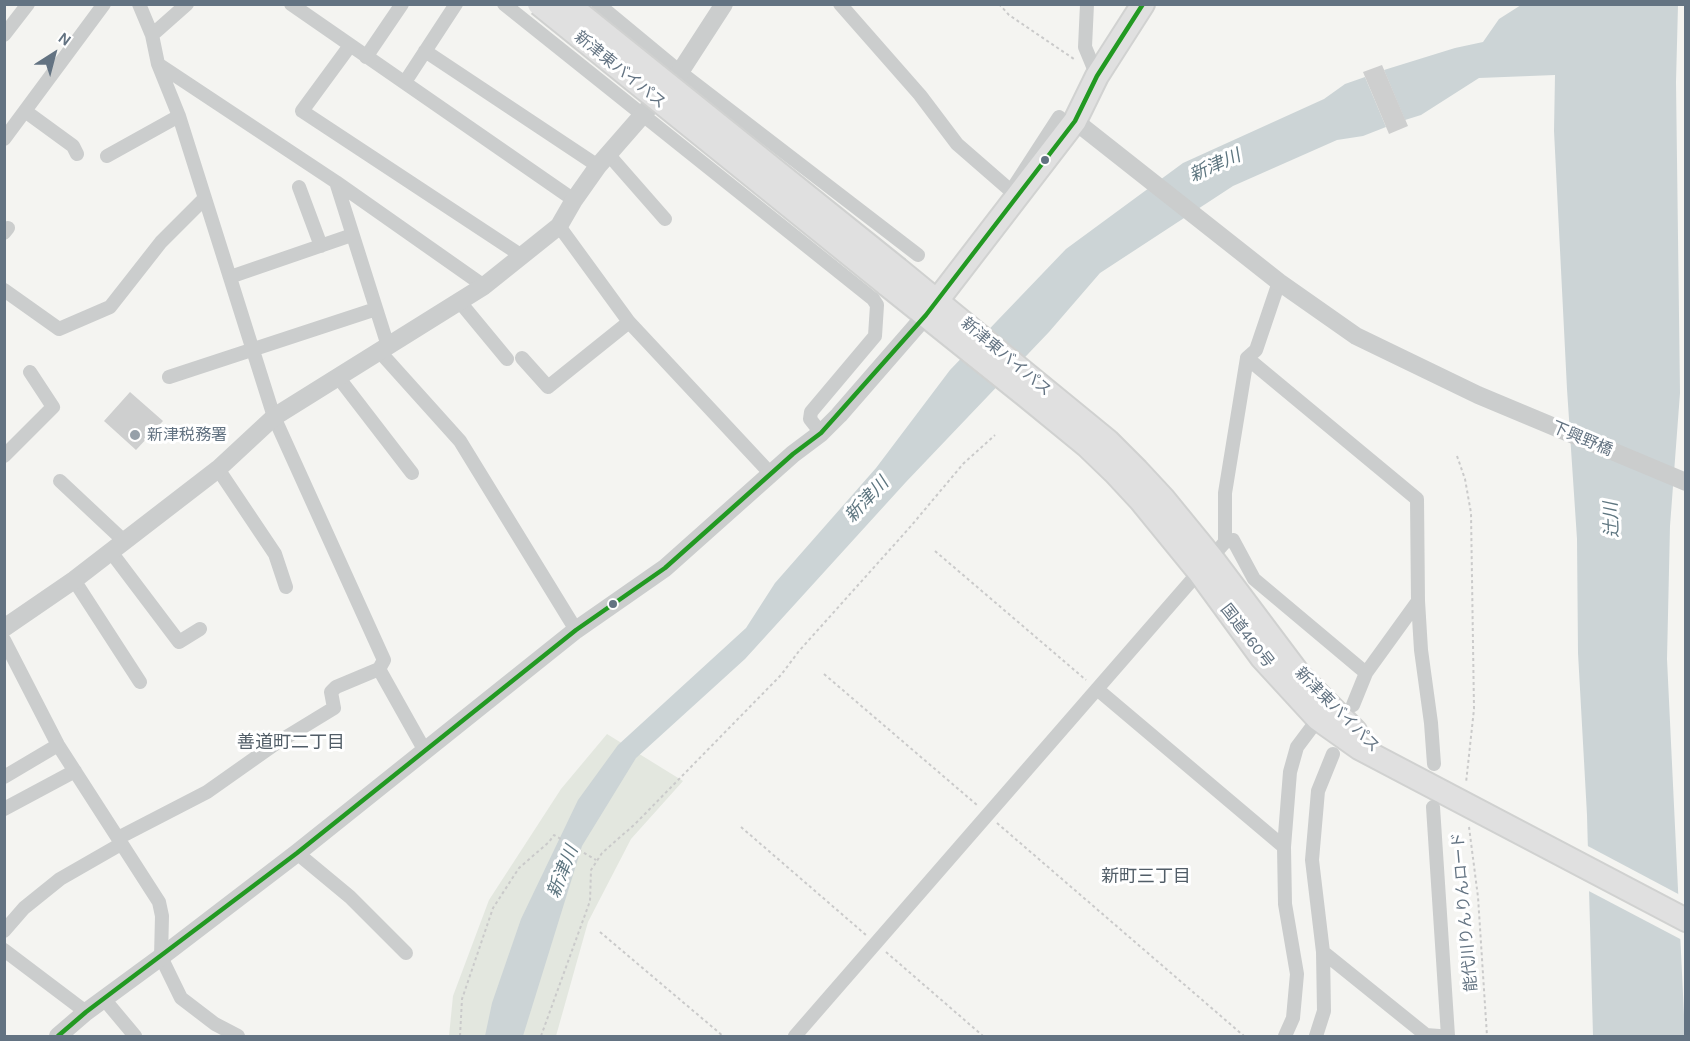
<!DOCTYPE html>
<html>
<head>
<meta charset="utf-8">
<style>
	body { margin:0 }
	#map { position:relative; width:1690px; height:1041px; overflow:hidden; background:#f4f4f1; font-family:Karla,sans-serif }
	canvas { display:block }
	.frame { position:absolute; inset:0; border:6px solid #637382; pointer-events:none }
	.north { position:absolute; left:24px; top:24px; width:60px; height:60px; -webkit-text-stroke:4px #fff; paint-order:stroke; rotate:36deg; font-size:16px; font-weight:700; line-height:24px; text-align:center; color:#637382 }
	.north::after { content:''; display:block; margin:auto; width:21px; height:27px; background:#637382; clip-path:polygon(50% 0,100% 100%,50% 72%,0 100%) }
</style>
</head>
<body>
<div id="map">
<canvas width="1690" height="1041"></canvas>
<div class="frame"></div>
<div class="north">N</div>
</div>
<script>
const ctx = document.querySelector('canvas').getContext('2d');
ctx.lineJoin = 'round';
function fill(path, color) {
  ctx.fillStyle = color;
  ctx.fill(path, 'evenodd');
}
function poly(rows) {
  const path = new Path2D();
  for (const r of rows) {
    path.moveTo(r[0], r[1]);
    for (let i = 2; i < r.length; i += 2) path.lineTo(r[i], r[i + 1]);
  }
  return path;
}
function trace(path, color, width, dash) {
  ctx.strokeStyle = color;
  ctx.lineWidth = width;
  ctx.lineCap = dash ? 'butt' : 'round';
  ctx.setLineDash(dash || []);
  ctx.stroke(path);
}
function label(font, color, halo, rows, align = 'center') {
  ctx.font = font + ' Karla,"Noto Sans JP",sans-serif';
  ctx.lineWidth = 6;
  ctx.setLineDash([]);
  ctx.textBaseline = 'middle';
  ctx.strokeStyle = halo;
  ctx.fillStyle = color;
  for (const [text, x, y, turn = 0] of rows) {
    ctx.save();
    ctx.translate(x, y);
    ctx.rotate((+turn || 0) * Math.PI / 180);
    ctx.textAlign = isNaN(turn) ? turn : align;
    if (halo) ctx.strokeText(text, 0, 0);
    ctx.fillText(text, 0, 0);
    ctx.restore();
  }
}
fill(poly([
	[607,734,683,781,631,839,588,922,556,1036,449,1036,453,996,489,900,561,789]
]), '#e3e7df');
fill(poly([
	[1521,5,1678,5,1676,82,1680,393,1670,526,1667,659,1685,1036,1593,1036,1587,815,1578,653,1577,539,1567,389,1554,131,1555,75,1479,78,1421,115,1405,120,1384,70,1455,48,1483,42,1499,19],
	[1365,77,1386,127,1363,136,1337,140,1233,186,1100,273,1049,332,906,482,745,659,636,758,582,846,523,1036,485,1036,492,1003,521,919,578,800,618,745,746,628,775,583,876,468,950,370,1066,249,1183,163,1324,99,1345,84]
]), '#ccd4d6');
fill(poly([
	[1584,844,1682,896,1684,941,1585,889]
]), '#f4f4f1');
fill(poly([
	[1382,65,1408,126,1389,134,1363,72],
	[130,392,163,421,136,450,104,421]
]), '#cecfcf');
const primary = poly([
	[926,315,1075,121,1097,76,1143,4]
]);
const trunk = poly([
	[898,269,1108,441,1137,470,1163,498,1212,558,1302,678,1355,731],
	[886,284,1026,396,1087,446,1115,473,1141,501,1199,572,1262,658,1318,719,1359,748,1686,920]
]);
trace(primary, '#d1d2d1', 26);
trace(trunk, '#d0d1d0', 26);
trace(poly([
	[999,4,1009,15,1074,59],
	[1457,456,1465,479,1471,513,1474,709,1466,783],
	[935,551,1086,680],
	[824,674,977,805],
	[997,823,1244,1036],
	[741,827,866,935],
	[1469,827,1478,897,1487,1036],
	[600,932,723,1036],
	[886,952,983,1036],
	[460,1036,462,999,493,908,519,868,549,842,554,835,596,860],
	[541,1036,590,901,591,870,602,853,635,824,781,675,799,651,911,526,963,464,995,435]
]), '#cacaca', 2, [3, 3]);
trace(poly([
	[139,4,152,35,158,64,179,116,274,417,384,660,379,669,425,751],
	[291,4,574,200],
	[504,4,873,299,877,305,875,336,811,412,810,419,821,433],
	[598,4,680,72,918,255],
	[840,4,920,95,957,144,1011,191,1059,117,1070,127],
	[1087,4,1085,47,1097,76],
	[4,35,28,4],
	[152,35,187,4],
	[349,47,302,111,522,256],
	[425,51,598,166],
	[366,57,402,4],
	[158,64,336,182,484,286],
	[405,82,456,4],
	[25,111,73,146,77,154],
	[4,139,104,4],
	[608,154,665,219],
	[107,156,179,116],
	[336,182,388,346],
	[299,187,321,246],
	[559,226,629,322,770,473],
	[4,233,8,228],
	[230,277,352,235],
	[4,290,59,329,110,307,161,242,205,198],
	[459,301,507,359],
	[380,352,460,441,576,630],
	[522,358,548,387,629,322],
	[1247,358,1417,499,1418,601,1421,650,1431,723,1434,764],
	[169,377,376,309],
	[338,377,412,473],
	[4,456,53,407,30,372],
	[218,469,275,554,286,587],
	[60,481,124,541],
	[1225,542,1233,540,1254,579,1366,673],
	[111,552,179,642,200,629],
	[74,580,140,682],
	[4,640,58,745,159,902,162,916,161,957,181,998,215,1024,238,1036],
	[1097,689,1284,847],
	[1353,705,1366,673,1418,601],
	[4,777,58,745],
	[1433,807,1448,1036],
	[4,809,75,771],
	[118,838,207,792,275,744,334,708,331,692,336,687,379,669],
	[297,853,350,897,406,953],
	[4,931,24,908,60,879,121,844],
	[4,950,86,1012],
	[1323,952,1426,1035,1439,1036],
	[104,999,135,1036],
	[795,1036,1225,542,1225,493,1247,358,1256,350,1279,282],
	[1285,1036,1293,1018,1297,974,1285,904,1284,847,1290,772,1297,747,1318,719],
	[1316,1036,1324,1011,1323,952,1312,860,1318,791,1333,754]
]), '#cbcdcd', 14);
trace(poly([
	[1075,121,1279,282,1356,336,1478,395,1686,482],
	[4,628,74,580,218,469,274,417,484,286,559,226,574,200,598,166,680,72,724,4],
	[58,1036,86,1012,161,957,297,853,576,630,665,568,793,454,821,433,839,415,926,315]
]), '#cbcdcd', 18);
trace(primary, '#e0e0e0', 22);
trace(trunk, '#e0e0e0', 22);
const trunkBridge = poly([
	[539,4,886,284],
	[568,4,898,269]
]);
trace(trunkBridge, '#d0d1d0', 26, []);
trace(trunkBridge, '#e0e0e0', 22);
trace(poly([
	[58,1036,86,1012,297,853,576,630,665,568,793,454,821,433,926,315,1075,121,1097,76,1143,4]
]), '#292', 4.5);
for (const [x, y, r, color] of [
	[1045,160,5,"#637382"],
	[135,435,6,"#96a0a9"],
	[613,604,5,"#637382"]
]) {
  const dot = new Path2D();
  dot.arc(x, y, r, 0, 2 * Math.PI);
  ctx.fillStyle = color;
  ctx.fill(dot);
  trace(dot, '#fff', 2);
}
label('16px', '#637382', '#fff', [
	["新津東バイパス",620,70,39],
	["新津東バイパス",1006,357,40],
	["下興野橋",1582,439,23],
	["国道460号",1247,636,52],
	["新津東バイパス",1337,710,45],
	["能代川りんりんロード",1465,912,-95]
]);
label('16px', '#637382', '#fff', [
	["新津税務署",147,435]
], 'left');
label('italic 18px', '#5e7680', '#fff', [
	["新津川",1215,166,-24],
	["新津川",867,500,-47],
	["辻川",1612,520,-92],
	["新津川",563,872,-68]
]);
label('18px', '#515d67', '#fff', [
	["善道町二丁目",291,743],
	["新町三丁目",1146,877]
]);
</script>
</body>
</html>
